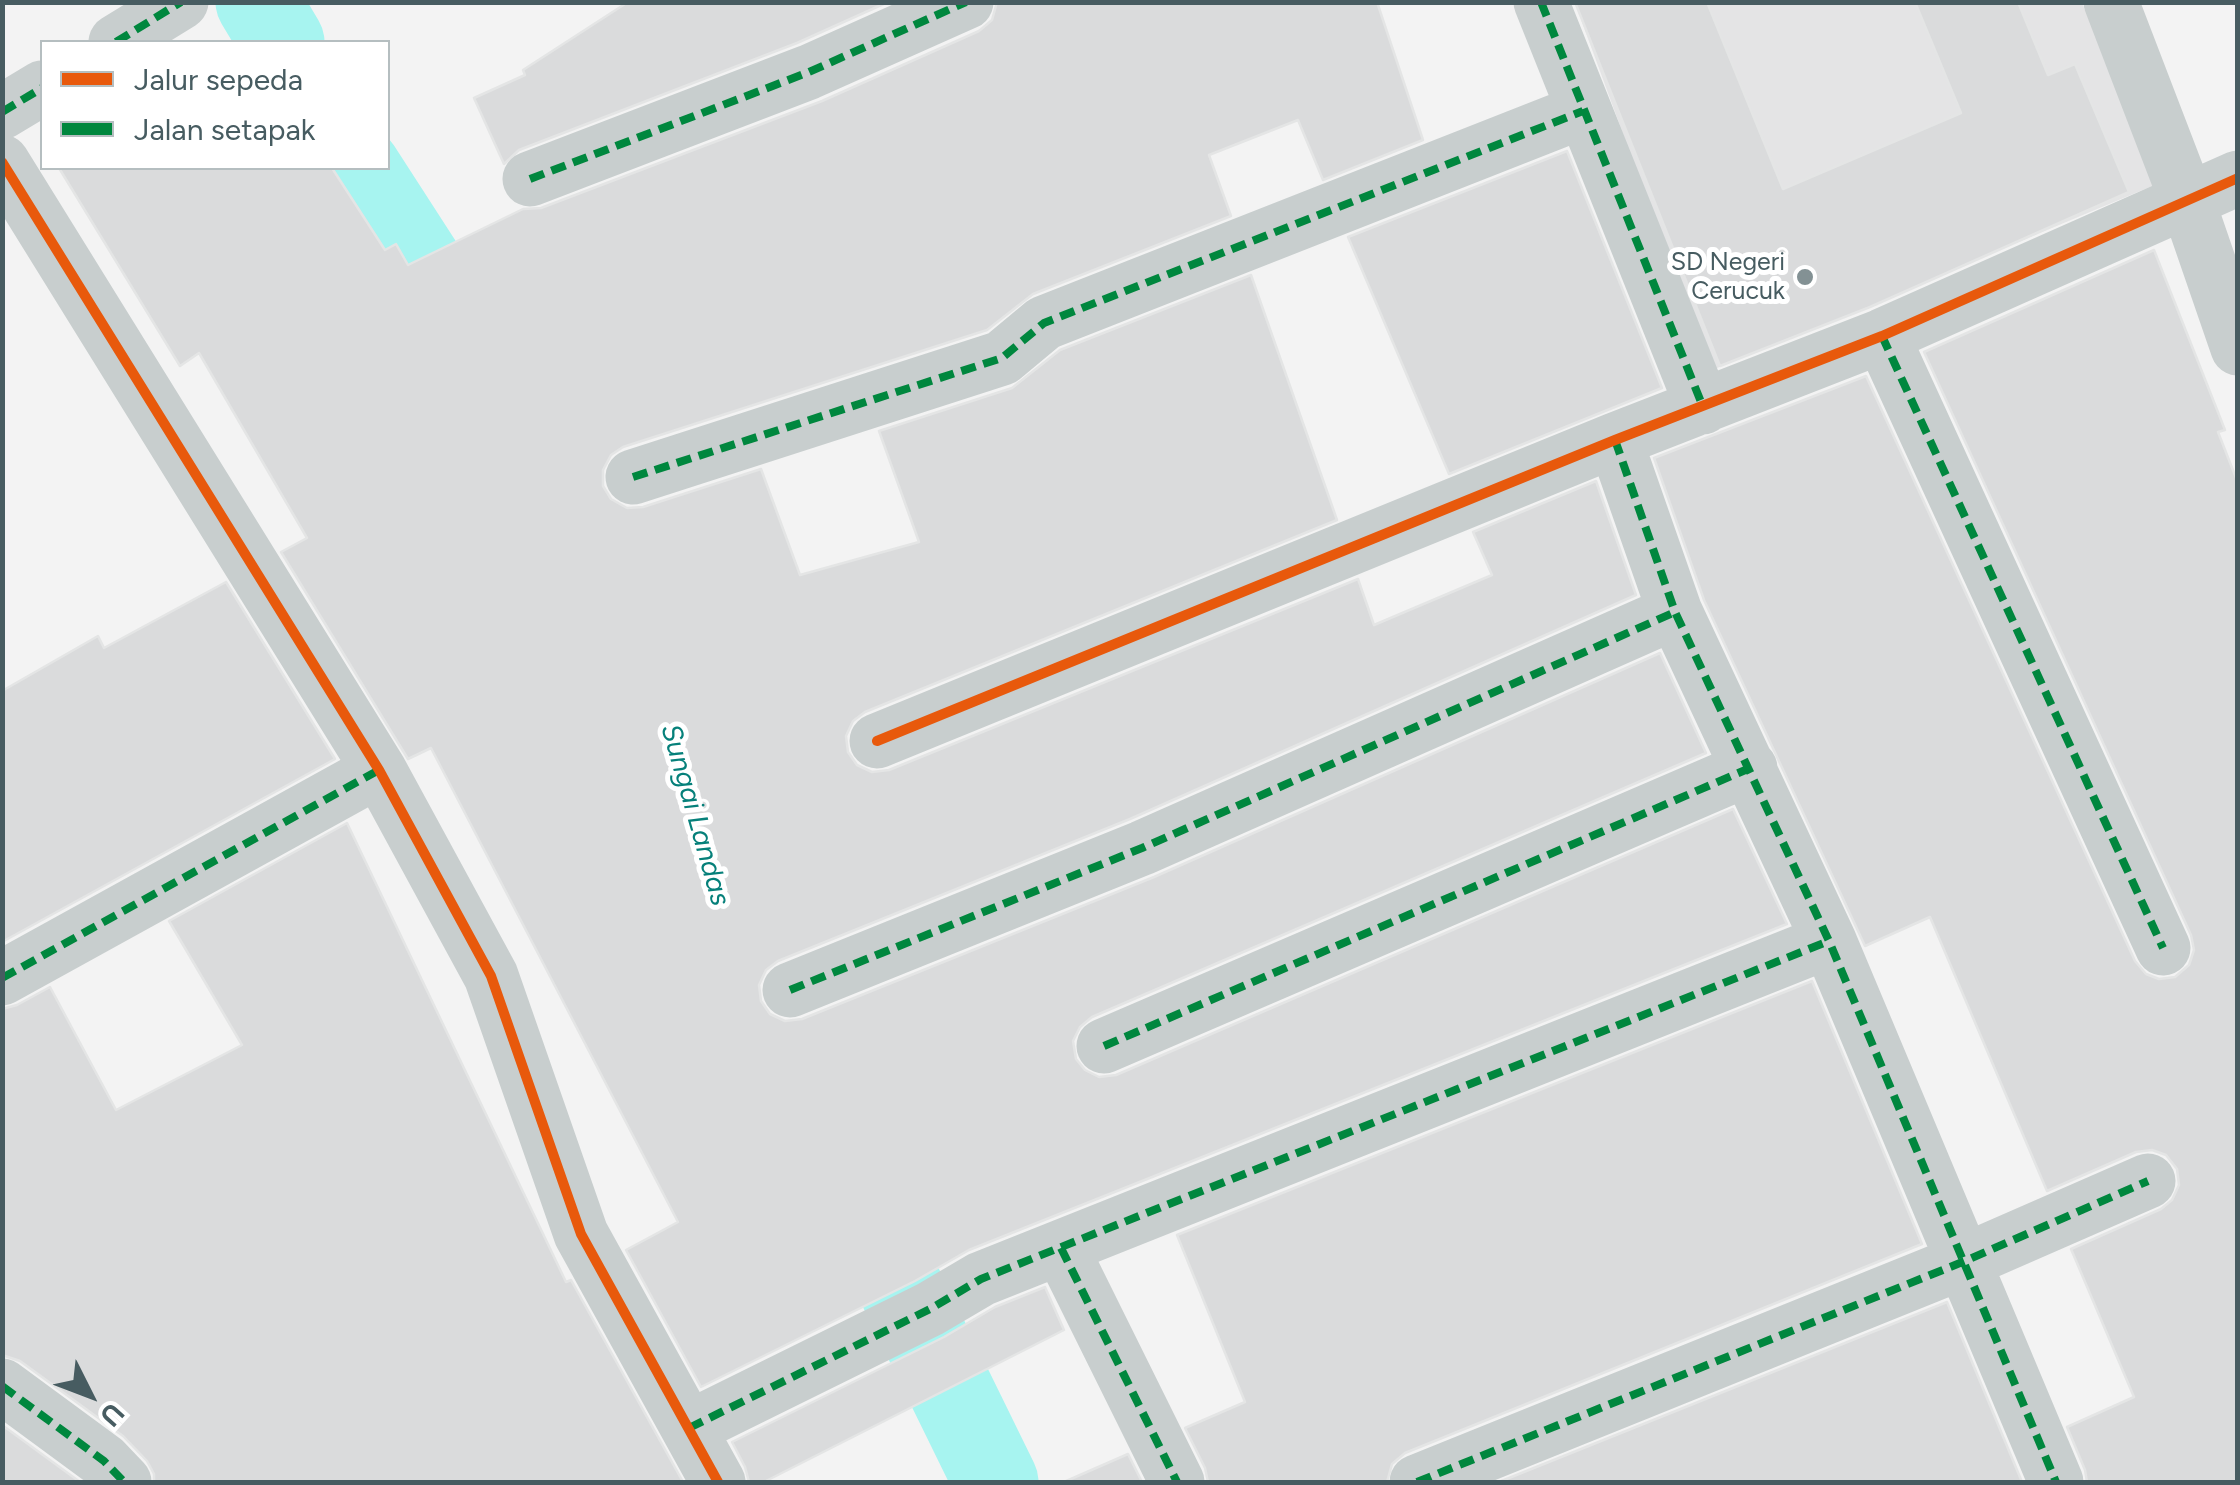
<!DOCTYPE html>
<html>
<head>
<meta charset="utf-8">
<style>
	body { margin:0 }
	#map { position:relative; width:2240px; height:1485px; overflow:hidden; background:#f3f3f3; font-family:Figtree,sans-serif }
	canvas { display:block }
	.frame { position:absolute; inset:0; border:5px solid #475c61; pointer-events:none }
	.legend { position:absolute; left:40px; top:40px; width:350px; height:130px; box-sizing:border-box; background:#fff; border:2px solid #b5bec0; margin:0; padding:12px 18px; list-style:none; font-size:30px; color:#475c61 }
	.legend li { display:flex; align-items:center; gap:20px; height:50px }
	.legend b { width:50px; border:2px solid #b5bec0 }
	.north { position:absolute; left:40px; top:1345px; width:100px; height:100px; -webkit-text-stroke:8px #fff; paint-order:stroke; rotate:132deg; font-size:28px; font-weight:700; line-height:40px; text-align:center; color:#475c61 }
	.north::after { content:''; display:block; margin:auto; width:35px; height:45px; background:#475c61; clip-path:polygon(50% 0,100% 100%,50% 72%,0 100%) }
</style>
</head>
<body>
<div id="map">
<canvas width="2240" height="1485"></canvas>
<div class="frame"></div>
<ul class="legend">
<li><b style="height:12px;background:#e8590c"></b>Jalur sepeda</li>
<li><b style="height:12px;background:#00873e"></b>Jalan setapak</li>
</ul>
<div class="north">U</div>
</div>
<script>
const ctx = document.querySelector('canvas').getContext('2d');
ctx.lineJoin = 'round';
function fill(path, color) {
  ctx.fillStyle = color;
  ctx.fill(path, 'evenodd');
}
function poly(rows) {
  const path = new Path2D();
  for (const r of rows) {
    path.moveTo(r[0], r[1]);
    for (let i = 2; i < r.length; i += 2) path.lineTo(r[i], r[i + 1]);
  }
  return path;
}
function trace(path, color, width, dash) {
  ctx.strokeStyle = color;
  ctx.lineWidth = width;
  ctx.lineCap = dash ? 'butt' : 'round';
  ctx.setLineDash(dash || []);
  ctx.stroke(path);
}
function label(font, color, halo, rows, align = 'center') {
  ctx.font = font + ' Figtree,sans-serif';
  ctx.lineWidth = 10;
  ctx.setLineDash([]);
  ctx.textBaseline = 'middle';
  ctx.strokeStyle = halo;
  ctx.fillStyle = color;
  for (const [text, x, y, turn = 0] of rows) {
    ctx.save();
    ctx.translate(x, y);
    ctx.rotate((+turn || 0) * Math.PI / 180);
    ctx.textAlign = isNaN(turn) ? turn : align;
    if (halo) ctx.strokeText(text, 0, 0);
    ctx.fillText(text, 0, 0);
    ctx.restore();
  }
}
fill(poly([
	[1575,3,2082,3,2157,184,1710,371]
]), '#e4e4e5');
trace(poly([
	[258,2,282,42],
	[358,168,482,360],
	[847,1184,875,1235,996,1482]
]), '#a7f4f0', 85);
const building = poly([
	[628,2,888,2,797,43,519,150,504,164,474,98,525,75,523,70,628,2],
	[997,2,1377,2,1423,140,1323,180,1298,120,1209,155,1231,216,1033,294,987,330,623,447,611,455,603,470,603,486,611,499,627,508,643,507,761,469,800,575,919,542,879,431,1012,388,1060,350,1251,275,1337,520,865,712,853,721,846,736,848,752,857,765,872,772,889,770,1358,579,1374,625,1492,575,1473,532,1596,481,1636,595,1130,819,778,961,766,970,759,985,761,1001,770,1014,785,1021,802,1019,1154,877,1660,653,1706,753,1092,1017,1080,1027,1073,1041,1076,1059,1085,1070,1099,1077,1116,1075,1733,809,1787,924,969,1250,915,1281,701,1387,626,1250,678,1222,431,748,408,759,281,552,307,538,199,353,180,366,59,168,332,168,385,250,396,244,408,265,523,209,541,208,822,101,979,31,992,20,997,2],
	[1575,2,1707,2,1783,189,1961,113,1915,2,2018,2,2048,75,2075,64,2129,192,1870,307,1720,366,1575,2],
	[1567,151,1662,388,1449,474,1348,237,1567,151],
	[2154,250,2225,430,2218,432,2238,483,2238,1482,2087,1482,2085,1470,2067,1427,2134,1397,2071,1249,2161,1209,2172,1200,2179,1185,2177,1169,2166,1155,2152,1150,2136,1152,2047,1191,1930,917,1865,946,1704,600,1654,458,1866,376,2135,961,2146,974,2159,979,2175,977,2189,965,2194,950,2191,935,1924,352,2154,250],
	[226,582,335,759,2,942,2,691,98,636,104,648,226,582],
	[347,823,566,1282,571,1280,683,1482,154,1482,154,1474,147,1461,123,1436,20,1361,2,1355,2,1009,17,1005,50,987,116,1110,242,1045,169,921,347,823],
	[1812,981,1922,1244,1405,1453,1392,1464,1387,1482,1208,1482,1205,1468,1185,1428,1245,1402,1177,1235,1812,981],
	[1045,1287,1064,1330,764,1482,749,1482,745,1467,732,1442,944,1337,995,1307,1045,1287],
	[1947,1302,2022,1482,1499,1482,1947,1302],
	[2,1425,80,1482,2,1482,2,1425],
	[1128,1454,1142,1482,1064,1482,1128,1454]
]);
fill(building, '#dadbdc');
trace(building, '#e4e5e5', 2.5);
trace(poly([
	[1541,2,1703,407],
	[2111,2,2187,200,2238,348],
	[116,42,181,2],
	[2,112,42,88],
	[2,162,379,770,491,976,581,1234,718,1482],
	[530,179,809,72,966,2],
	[1882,336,2163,948],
	[1615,440,1675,612,1829,941,2056,1482],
	[633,477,1002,358,1044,323,1583,111],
	[877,741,1615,440,1882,336,2238,178],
	[2,978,379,770],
	[790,990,1142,848,1675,612],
	[1104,1046,1750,768],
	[1061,1248,1177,1482],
	[2,1386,104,1461,124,1482],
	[689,1428,930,1309,981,1279,1829,941],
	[1417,1482,1965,1261,2148,1181]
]), '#c8cece', 55);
trace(poly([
	[1541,2,1703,407],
	[116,42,181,2],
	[2,112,42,88],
	[530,179,809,72,966,2],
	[1882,336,2163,948],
	[1615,440,1675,612,1829,941,2056,1482],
	[633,477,1002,358,1044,323,1583,111],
	[2,978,379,770],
	[790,990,1142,848,1675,612],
	[1104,1046,1750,768],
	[1061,1248,1177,1482],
	[2,1386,104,1461,124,1482],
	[689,1428,930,1309,981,1279,1829,941],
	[1417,1482,1965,1261,2148,1181]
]), '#00873e', 8, [15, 8]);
trace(poly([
	[2,162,379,770,491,976,581,1234,718,1482],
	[877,741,1615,440,1882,336,2238,178]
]), '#e8590c', 10);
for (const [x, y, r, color] of [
	[1805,277,10,"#839194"]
]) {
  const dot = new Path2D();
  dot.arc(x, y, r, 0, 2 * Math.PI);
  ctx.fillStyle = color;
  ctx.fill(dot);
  trace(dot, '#fff', 4);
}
label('25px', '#475c61', '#fff', [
	["SD Negeri",1785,263],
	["Cerucuk",1785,292]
], 'right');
label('italic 28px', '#06807a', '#fff', [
	["Sungai Landas",695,815,74]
]);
</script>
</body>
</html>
